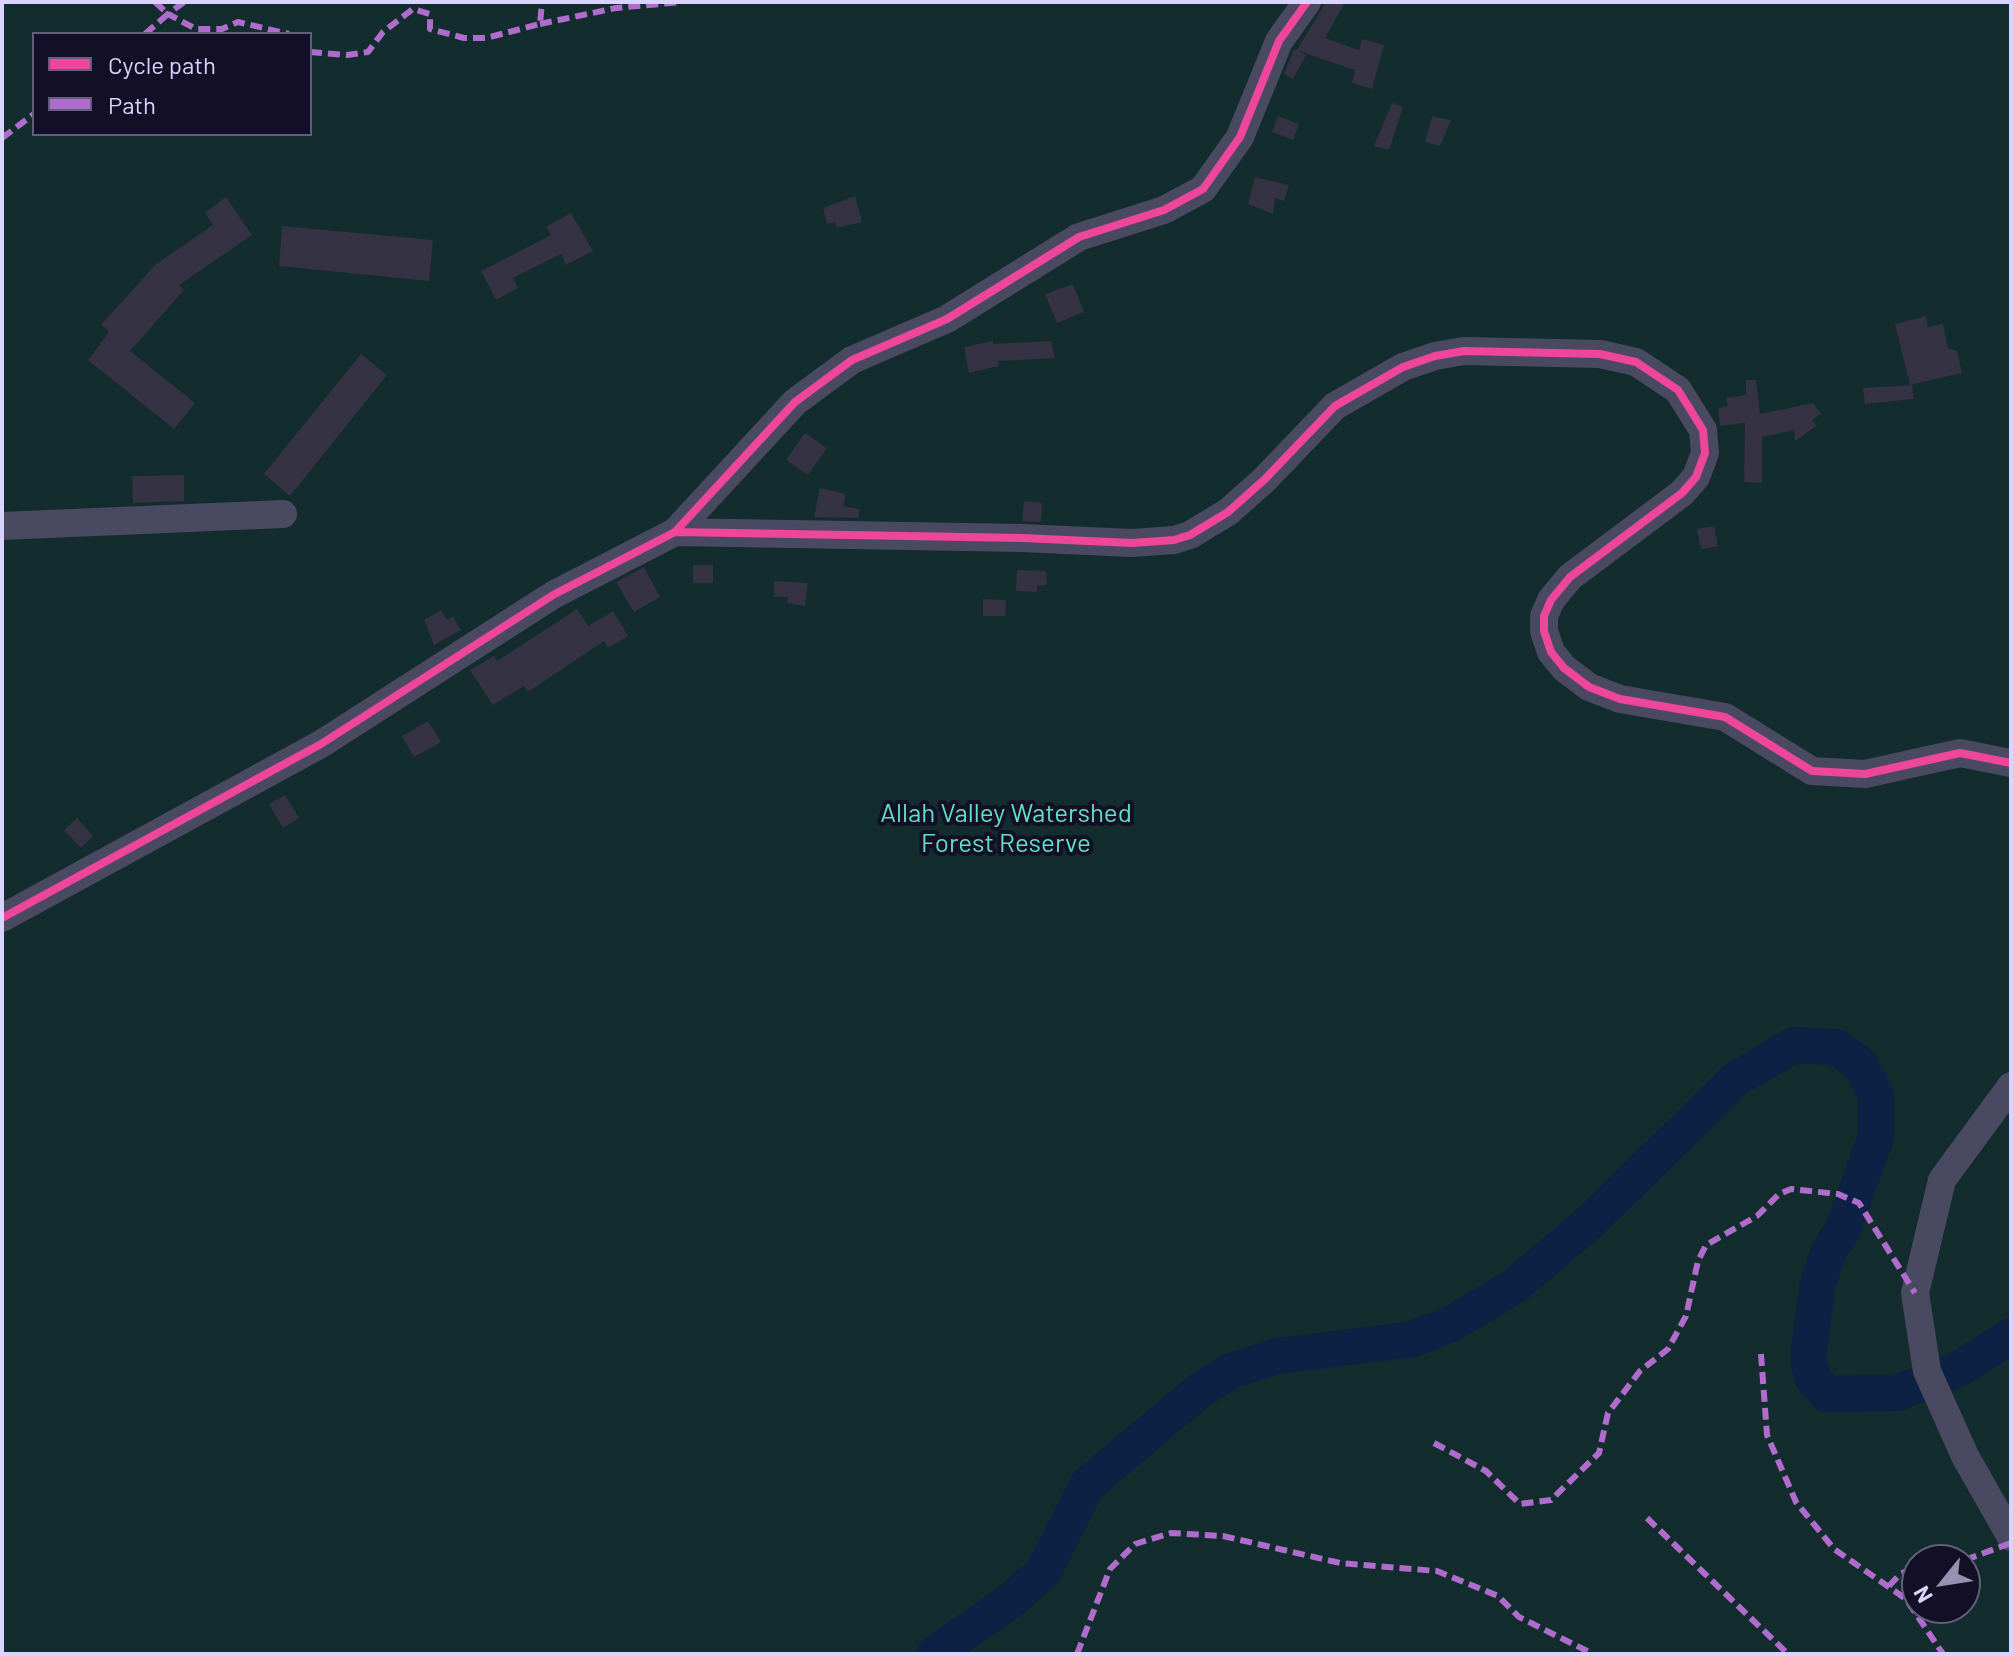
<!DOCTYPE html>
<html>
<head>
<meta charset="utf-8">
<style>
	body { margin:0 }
	#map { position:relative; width:2013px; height:1656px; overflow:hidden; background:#161421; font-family:Barlow,sans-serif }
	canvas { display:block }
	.frame { position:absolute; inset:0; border:4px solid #d9d4ff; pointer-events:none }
	.legend { position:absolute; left:32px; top:32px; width:280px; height:104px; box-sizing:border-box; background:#130f26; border:2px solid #625e7d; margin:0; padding:10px 14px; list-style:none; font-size:24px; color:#d9d4ff }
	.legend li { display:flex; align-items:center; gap:16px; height:40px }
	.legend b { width:40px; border:2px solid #625e7d }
	.north { position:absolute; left:1901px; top:1544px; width:80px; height:80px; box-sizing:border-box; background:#130f26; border:2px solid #625e7d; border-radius:50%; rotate:240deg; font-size:22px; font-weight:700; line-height:32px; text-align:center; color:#d9d4ff }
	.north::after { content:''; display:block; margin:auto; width:28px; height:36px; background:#9591b1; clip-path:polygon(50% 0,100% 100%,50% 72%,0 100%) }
</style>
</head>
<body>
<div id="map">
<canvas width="2013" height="1656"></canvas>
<div class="frame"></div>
<ul class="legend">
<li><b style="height:10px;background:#ed469a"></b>Cycle path</li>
<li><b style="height:10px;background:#b06ccc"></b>Path</li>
</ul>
<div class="north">N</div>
</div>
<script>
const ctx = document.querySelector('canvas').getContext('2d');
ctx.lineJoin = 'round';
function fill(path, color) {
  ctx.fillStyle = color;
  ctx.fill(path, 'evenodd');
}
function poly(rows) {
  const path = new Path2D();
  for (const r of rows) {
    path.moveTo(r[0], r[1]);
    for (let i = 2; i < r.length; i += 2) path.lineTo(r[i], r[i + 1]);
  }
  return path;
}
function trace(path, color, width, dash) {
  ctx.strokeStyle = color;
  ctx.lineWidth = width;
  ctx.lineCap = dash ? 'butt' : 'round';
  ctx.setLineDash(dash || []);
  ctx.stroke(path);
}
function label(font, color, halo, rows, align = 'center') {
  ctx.font = font + ' Barlow,sans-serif';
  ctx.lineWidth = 8;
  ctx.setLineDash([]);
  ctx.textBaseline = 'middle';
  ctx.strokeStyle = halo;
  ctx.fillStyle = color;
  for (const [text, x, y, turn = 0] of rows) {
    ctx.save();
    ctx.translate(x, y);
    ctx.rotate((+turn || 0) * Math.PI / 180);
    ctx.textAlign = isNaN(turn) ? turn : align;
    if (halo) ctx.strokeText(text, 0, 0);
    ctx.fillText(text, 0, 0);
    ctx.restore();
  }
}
fill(poly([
	[2,2,2011,2,2011,1654,2,1654],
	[34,34,310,34,310,134,34,134],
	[1917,1560,1965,1560,1965,1608,1917,1608]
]), '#132c2d');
trace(poly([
	[934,1654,1009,1602,1043,1572,1087,1485,1199,1391,1231,1371,1278,1356,1413,1339,1451,1324,1513,1287,1590,1222,1736,1079,1794,1045,1836,1047,1860,1064,1876,1095,1876,1137,1843,1228,1828,1253,1817,1287,1808,1357,1813,1379,1826,1394,1897,1393,1959,1369,2011,1336]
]), '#0d2144', 36);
fill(poly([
	[1326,2,1345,2,1325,38,1359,50,1362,39,1384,45,1372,89,1352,83,1355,70,1299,51,1306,55,1293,79,1284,74,1294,49,1297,50],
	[1392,103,1403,107,1389,150,1374,146],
	[1278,116,1299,124,1293,140,1272,132],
	[1432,116,1451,120,1440,146,1425,142],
	[1255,177,1289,185,1284,201,1275,198,1273,214,1248,204],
	[855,196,862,222,837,228,835,222,827,224,823,208],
	[226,197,252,235,179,285,184,290,130,351,195,403,174,429,88,360,109,332,101,325,155,265,213,225,205,213],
	[571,213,593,251,566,265,561,254,513,278,518,288,496,300,481,271,551,235,546,227],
	[282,226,433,240,429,281,279,266],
	[1073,284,1084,312,1057,323,1045,294],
	[1926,316,1928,327,1943,324,1948,348,1957,351,1962,373,1910,385,1895,324],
	[993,341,993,344,1051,341,1055,358,998,361,999,366,969,373,964,347],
	[361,354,387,375,290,496,264,474],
	[1746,380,1756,380,1760,414,1813,403,1821,414,1812,420,1816,426,1795,441,1794,430,1762,437,1762,483,1744,482,1745,423,1720,426,1718,408,1728,406,1726,398,1746,395],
	[1912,385,1914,399,1865,404,1863,388],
	[805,433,827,448,808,475,786,460],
	[184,475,184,501,133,503,132,476],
	[820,488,846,494,843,506,860,509,858,518,814,517],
	[1024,501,1042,503,1041,522,1022,521],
	[1714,526,1718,546,1701,549,1697,529],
	[693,565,713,565,713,583,693,583],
	[644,567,660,597,634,612,616,582],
	[1017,570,1046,571,1047,585,1037,586,1037,592,1016,591],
	[774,581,808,583,805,606,787,603,788,597,774,597],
	[983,599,1006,600,1005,616,983,616],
	[577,609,588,626,613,611,628,636,608,648,604,641,528,692,524,686,493,705,470,670,494,656,497,661],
	[441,610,447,620,453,616,461,630,434,645,424,620],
	[428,721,441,742,414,757,402,736],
	[285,795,299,818,283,828,269,804],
	[77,818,93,836,81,848,64,830]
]), '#343243');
trace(poly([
	[2,526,283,514],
	[675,532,1022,538,1132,543,1174,540,1190,535,1228,512,1264,480,1335,406,1403,367,1435,356,1464,351,1600,354,1636,362,1678,390,1703,430,1705,453,1696,477,1682,493,1570,577,1551,600,1544,616,1544,631,1551,652,1564,668,1589,687,1620,699,1725,717,1812,771,1865,774,1960,753,2011,763],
	[2,918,321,744,553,595,675,532,795,402,852,360,947,319,1079,237,1164,210,1203,189,1240,137,1279,41,1307,2],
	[2011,1086,1942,1180,1915,1293,1927,1371,1965,1456,2011,1537]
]), '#4a4962', 28);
trace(poly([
	[184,2,168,14,196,29,222,29,238,22,289,34],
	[540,24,616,8,682,2],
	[145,34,168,14,155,2],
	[310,52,347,55,368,52,383,32,413,9,430,14,430,29,464,38,486,38,540,24,542,2],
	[2,138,34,114],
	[1761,1354,1767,1435,1796,1502,1834,1549,1906,1599,1943,1654],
	[1434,1443,1486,1471,1520,1504,1551,1500,1599,1453,1608,1413,1640,1371,1668,1349,1686,1316,1698,1261,1706,1245,1757,1216,1779,1194,1791,1189,1838,1194,1859,1203,1915,1293],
	[1647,1518,1788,1654],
	[1965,1560,2011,1543],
	[1889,1586,1900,1574,1917,1567],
	[1077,1654,1110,1569,1135,1544,1171,1533,1223,1536,1340,1563,1437,1571,1498,1596,1519,1617,1593,1654]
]), '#b06ccc', 6, [12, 6]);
trace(poly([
	[675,532,1022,538,1132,543,1174,540,1190,535,1228,512,1264,480,1335,406,1403,367,1435,356,1464,351,1600,354,1636,362,1678,390,1703,430,1705,453,1696,477,1682,493,1570,577,1551,600,1544,616,1544,631,1551,652,1564,668,1589,687,1620,699,1725,717,1812,771,1865,774,1960,753,2011,763],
	[2,918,321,744,553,595,675,532,795,402,852,360,947,319,1079,237,1164,210,1203,189,1240,137,1279,41,1307,2]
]), '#ed469a', 8);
label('26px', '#5fe0c0', '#130f26', [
	["Allah Valley Watershed",1006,813],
	["Forest Reserve",1006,843]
]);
</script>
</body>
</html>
